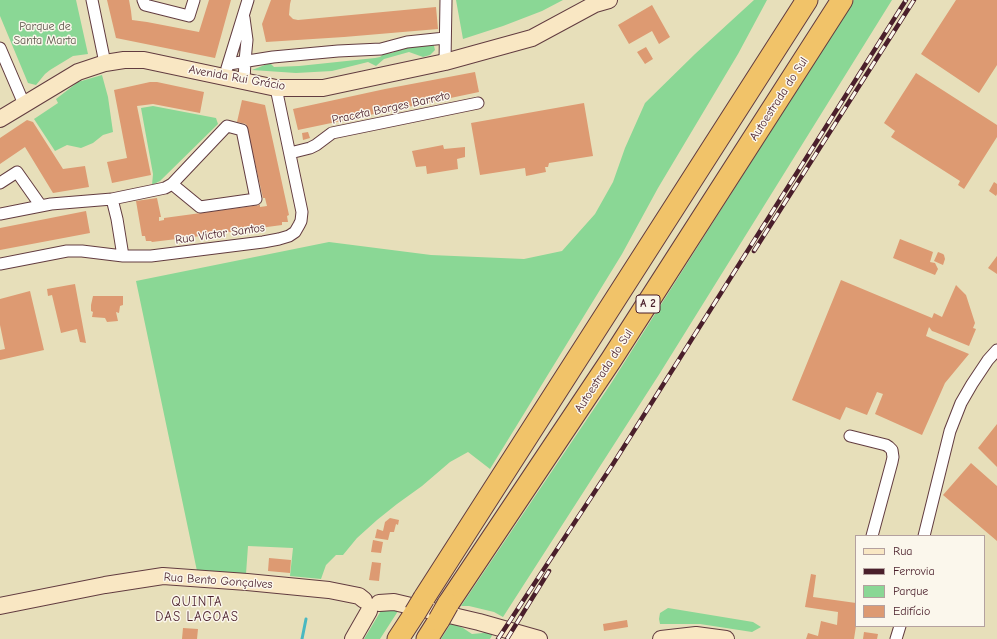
<!DOCTYPE html>
<html>
<head>
<meta charset="utf-8">
<style>
	body { margin:0 }
	#map { position:relative; width:997px; height:639px; overflow:hidden; background:#e7dfba; font-family:"Comic Neue",sans-serif }
	canvas { display:block }
	.legend { position:absolute; left:855px; top:535px; width:130px; height:92px; box-sizing:border-box; background:#fbf7ec; border:1px solid #b4a19f; margin:0; padding:5px 7px; list-style:none; font-size:12px; color:#4a1f2b }
	.legend li { display:flex; align-items:center; gap:8px; height:20px }
	.legend b { width:20px; border:1px solid #b4a19f }
</style>
</head>
<body>
<div id="map">
<canvas width="997" height="639"></canvas>
<ul class="legend">
<li><b style="height:5px;background:#f9e7c3"></b>Rua</li>
<li><b style="height:5px;background:#4a1f2b"></b>Ferrovia</li>
<li><b style="height:11px;background:#8ad795"></b>Parque</li>
<li><b style="height:11px;background:#dd9a72"></b>Edifício</li>
</ul>
</div>
<script>
const ctx = document.querySelector('canvas').getContext('2d');
ctx.lineJoin = 'round';
function fill(path, color) {
  ctx.fillStyle = color;
  ctx.fill(path, 'evenodd');
}
function poly(rows) {
  const path = new Path2D();
  for (const r of rows) {
    path.moveTo(r[0], r[1]);
    for (let i = 2; i < r.length; i += 2) path.lineTo(r[i], r[i + 1]);
  }
  return path;
}
function trace(path, color, width, dash) {
  ctx.strokeStyle = color;
  ctx.lineWidth = width;
  ctx.lineCap = dash ? 'butt' : 'round';
  ctx.setLineDash(dash || []);
  ctx.stroke(path);
}
function label(font, color, halo, rows, align = 'center') {
  ctx.font = font + ' "Comic Neue",sans-serif';
  ctx.lineWidth = 3;
  ctx.setLineDash([]);
  ctx.textBaseline = 'middle';
  ctx.strokeStyle = halo;
  ctx.fillStyle = color;
  for (const [text, x, y, turn = 0] of rows) {
    ctx.save();
    ctx.translate(x, y);
    ctx.rotate((+turn || 0) * Math.PI / 180);
    ctx.textAlign = isNaN(turn) ? turn : align;
    if (halo) ctx.strokeText(text, 0, 0);
    ctx.fillText(text, 0, 0);
    ctx.restore();
  }
}
fill(poly([
	[0,0,76,0,88,54,73,56,50,70,45,74,36,85,28,83,0,16],
	[456,0,563,0,542,11,503,26,463,39],
	[754,0,767,0,738,54,658,188,622,254,490,469,468,452,450,462,422,486,397,504,377,520,357,538,343,555,336,555,326,565,321,579,290,576,293,548,248,546,246,574,197,571,136,281,329,242,431,255,524,259,562,251,595,214,613,182,625,148,645,103,695,54],
	[854,0,892,0,660,373,503,617,494,612,469,606,461,606,610,385],
	[433,42,435,50,430,55,423,57,409,52,384,59,376,66,368,62,332,71,296,73,252,70,270,63,274,67,299,66,375,58,380,57,384,54,392,53,410,44],
	[102,75,108,97,113,132,103,135,93,143,81,148,67,145,55,151,34,119,58,103,56,99,78,82],
	[153,106,216,118,218,124,160,181,152,185,153,174,141,108],
	[400,608,380,639,364,639,382,609],
	[668,608,753,622,761,627,752,632,700,624,660,624,659,619,660,613],
	[451,623,463,628,472,634,494,632,490,639,441,639]
]), '#8ad795');
trace(poly([
	[302,639,306,619]
]), '#49b8c1', 3);
fill(poly([
	[107,0,129,0,131,11,132,20,147,22,199,32,209,0,231,0,215,58,116,38],
	[271,0,291,0,290,4,289,15,293,19,298,20,436,7,438,29,344,37,266,42,262,24],
	[956,0,997,0,997,65,979,93,921,54],
	[652,5,670,37,659,44,652,31,629,44,618,25],
	[646,47,653,59,645,64,637,52],
	[475,72,479,92,298,130,293,109,385,89],
	[916,73,997,125,997,137,964,189,958,185,960,181,891,137,895,131,884,123],
	[150,82,157,82,204,92,200,113,153,104,137,106,151,175,112,183,107,162,127,158,114,90],
	[242,100,265,105,289,215,287,216,288,222,282,222,282,225,185,238,152,242,151,241,146,241,145,236,142,236,136,201,157,198,161,217,159,217,159,221,164,220,164,218,260,205,260,207,267,206,265,198,263,198,246,124,237,122],
	[584,103,593,156,549,163,548,167,545,167,546,172,526,176,525,168,480,175,471,123],
	[27,120,33,122,63,169,85,166,89,187,53,193,25,147,0,164,0,138],
	[308,132,310,138,303,140,302,133],
	[443,145,444,149,465,147,465,157,457,159,458,169,427,174,426,166,416,167,412,151],
	[994,182,997,184,997,194,996,196,989,191],
	[86,211,90,233,0,250,0,228],
	[900,239,933,252,930,262,935,263,938,269,935,275,893,258],
	[938,252,943,254,944,255,945,259,943,265,934,261],
	[997,256,997,274,988,268],
	[841,280,932,318,934,313,942,317,956,285,966,295,975,323,973,328,976,329,969,346,935,332,932,331,929,327,926,336,969,354,945,383,922,435,875,414,883,394,877,392,867,415,846,407,840,420,792,400],
	[75,284,86,343,80,342,77,329,61,333,52,295,48,296,47,289],
	[30,291,44,350,0,360,0,350,5,349,0,325,0,299],
	[93,296,123,296,123,305,120,306,119,313,116,312,118,321,107,322,105,318,92,317,93,312,91,311,91,305],
	[997,424,997,467,978,448],
	[971,463,997,486,997,541,943,495],
	[390,518,399,520,398,525,396,524,394,532,390,532,388,540,375,538,377,529,383,531,385,522],
	[373,540,383,542,381,553,371,552],
	[269,558,291,560,290,573,268,571],
	[372,562,381,563,379,581,369,580],
	[811,574,816,575,813,597,856,603,856,626,854,639,806,639,808,633,818,636,821,621,837,625,838,612,805,607],
	[627,620,628,627,604,631,603,624],
	[183,628,198,629,197,639,182,639],
	[864,632,878,634,877,639,863,639]
]), '#dd9a72');
const street = poly([
	[92,0,105,63],
	[143,0,145,5,189,16,194,0],
	[0,48,24,104],
	[445,62,446,0],
	[229,64,273,57,338,51,381,49,407,42,445,38],
	[227,68,248,0],
	[244,81,245,61,247,40,244,18],
	[290,153,310,148,316,145,332,133,478,103],
	[0,183,17,172,41,206],
	[112,199,165,188,172,184,227,126,242,130,256,199,200,207,172,184],
	[0,214,51,204,112,199,117,219,123,256],
	[0,264,67,251,82,251,123,256,151,256,263,242,279,239,289,236,295,232,299,225,301,221,302,212,276,88],
	[850,436,886,445,889,447,892,450,893,457,892,462,872,536],
	[924,536,950,431,961,403,972,384,988,360,997,350],
	[896,639,900,626]
]);
const secondary = poly([
	[0,119,78,72,105,63,124,60,144,60,276,88,323,88,445,62,532,38,595,4,609,0],
	[379,603,394,602,479,622,539,639],
	[0,606,105,585,163,576,247,582,329,590,359,596,364,600],
	[353,639,369,611],
	[661,639,696,635,726,639]
]);
const highway = poly([
	[424,598,807,0],
	[448,604,611,360,842,0],
	[398,639,415,613],
	[427,639,439,620]
]);
trace(street, '#623c40', 13);
trace(secondary, '#623c40', 18);
trace(highway, '#623c40', 23);
trace(street, '#fff', 11);
trace(secondary, '#f9e7c3', 16);
trace(highway, '#f1c369', 21);
const rail = poly([
	[754,251,914,0],
	[498,639,613,464,906,0],
	[507,639,549,571]
]);
trace(rail, '#4a1f2b', 4.5);
trace(rail, '#fbf7ec', 3, [9]);
const highwayBridge = poly([
	[415,613,424,598],
	[439,620,448,604]
]);
trace(highwayBridge, '#623c40', 23, []);
trace(highwayBridge, '#f1c369', 21);
for (const [x, y, w] of [
	[648,304,24]
]) {
  const box = new Path2D();
  box.roundRect(x - w / 2, y - 9, w, 18, 3);
  ctx.fillStyle = '#fbf7ec';
  ctx.fill(box);
  trace(box, '#4a1f2b', 1);
}
label('bold 11px', '#4a1f2b', null, [
	["A 2",648,304]
]);
label('12px', '#5d564b', '#fbf7ec', [
	["Parque de",45,27],
	["Santa Marta",45,41]
]);
label('12px', '#4a1f2b', '#fbf7ec', [
	["Avenida Rui Grácio",237,78,10],
	["Autoestrada do Sul",779,99,-57],
	["Praceta Borges Barreto",391,108,-12],
	["Rua Victor Santos",220,234,-8],
	["Autoestrada do Sul",604,371,-57],
	["Rua Bento Gonçalves",218,581,4]
]);
ctx.letterSpacing = '1px';
label('13px', '#4a1f2b', '#fbf7ec', [
	["QUINTA",197,602],
	["DAS LAGOAS",197,617]
]);
ctx.letterSpacing = '0px';
</script>
</body>
</html>
